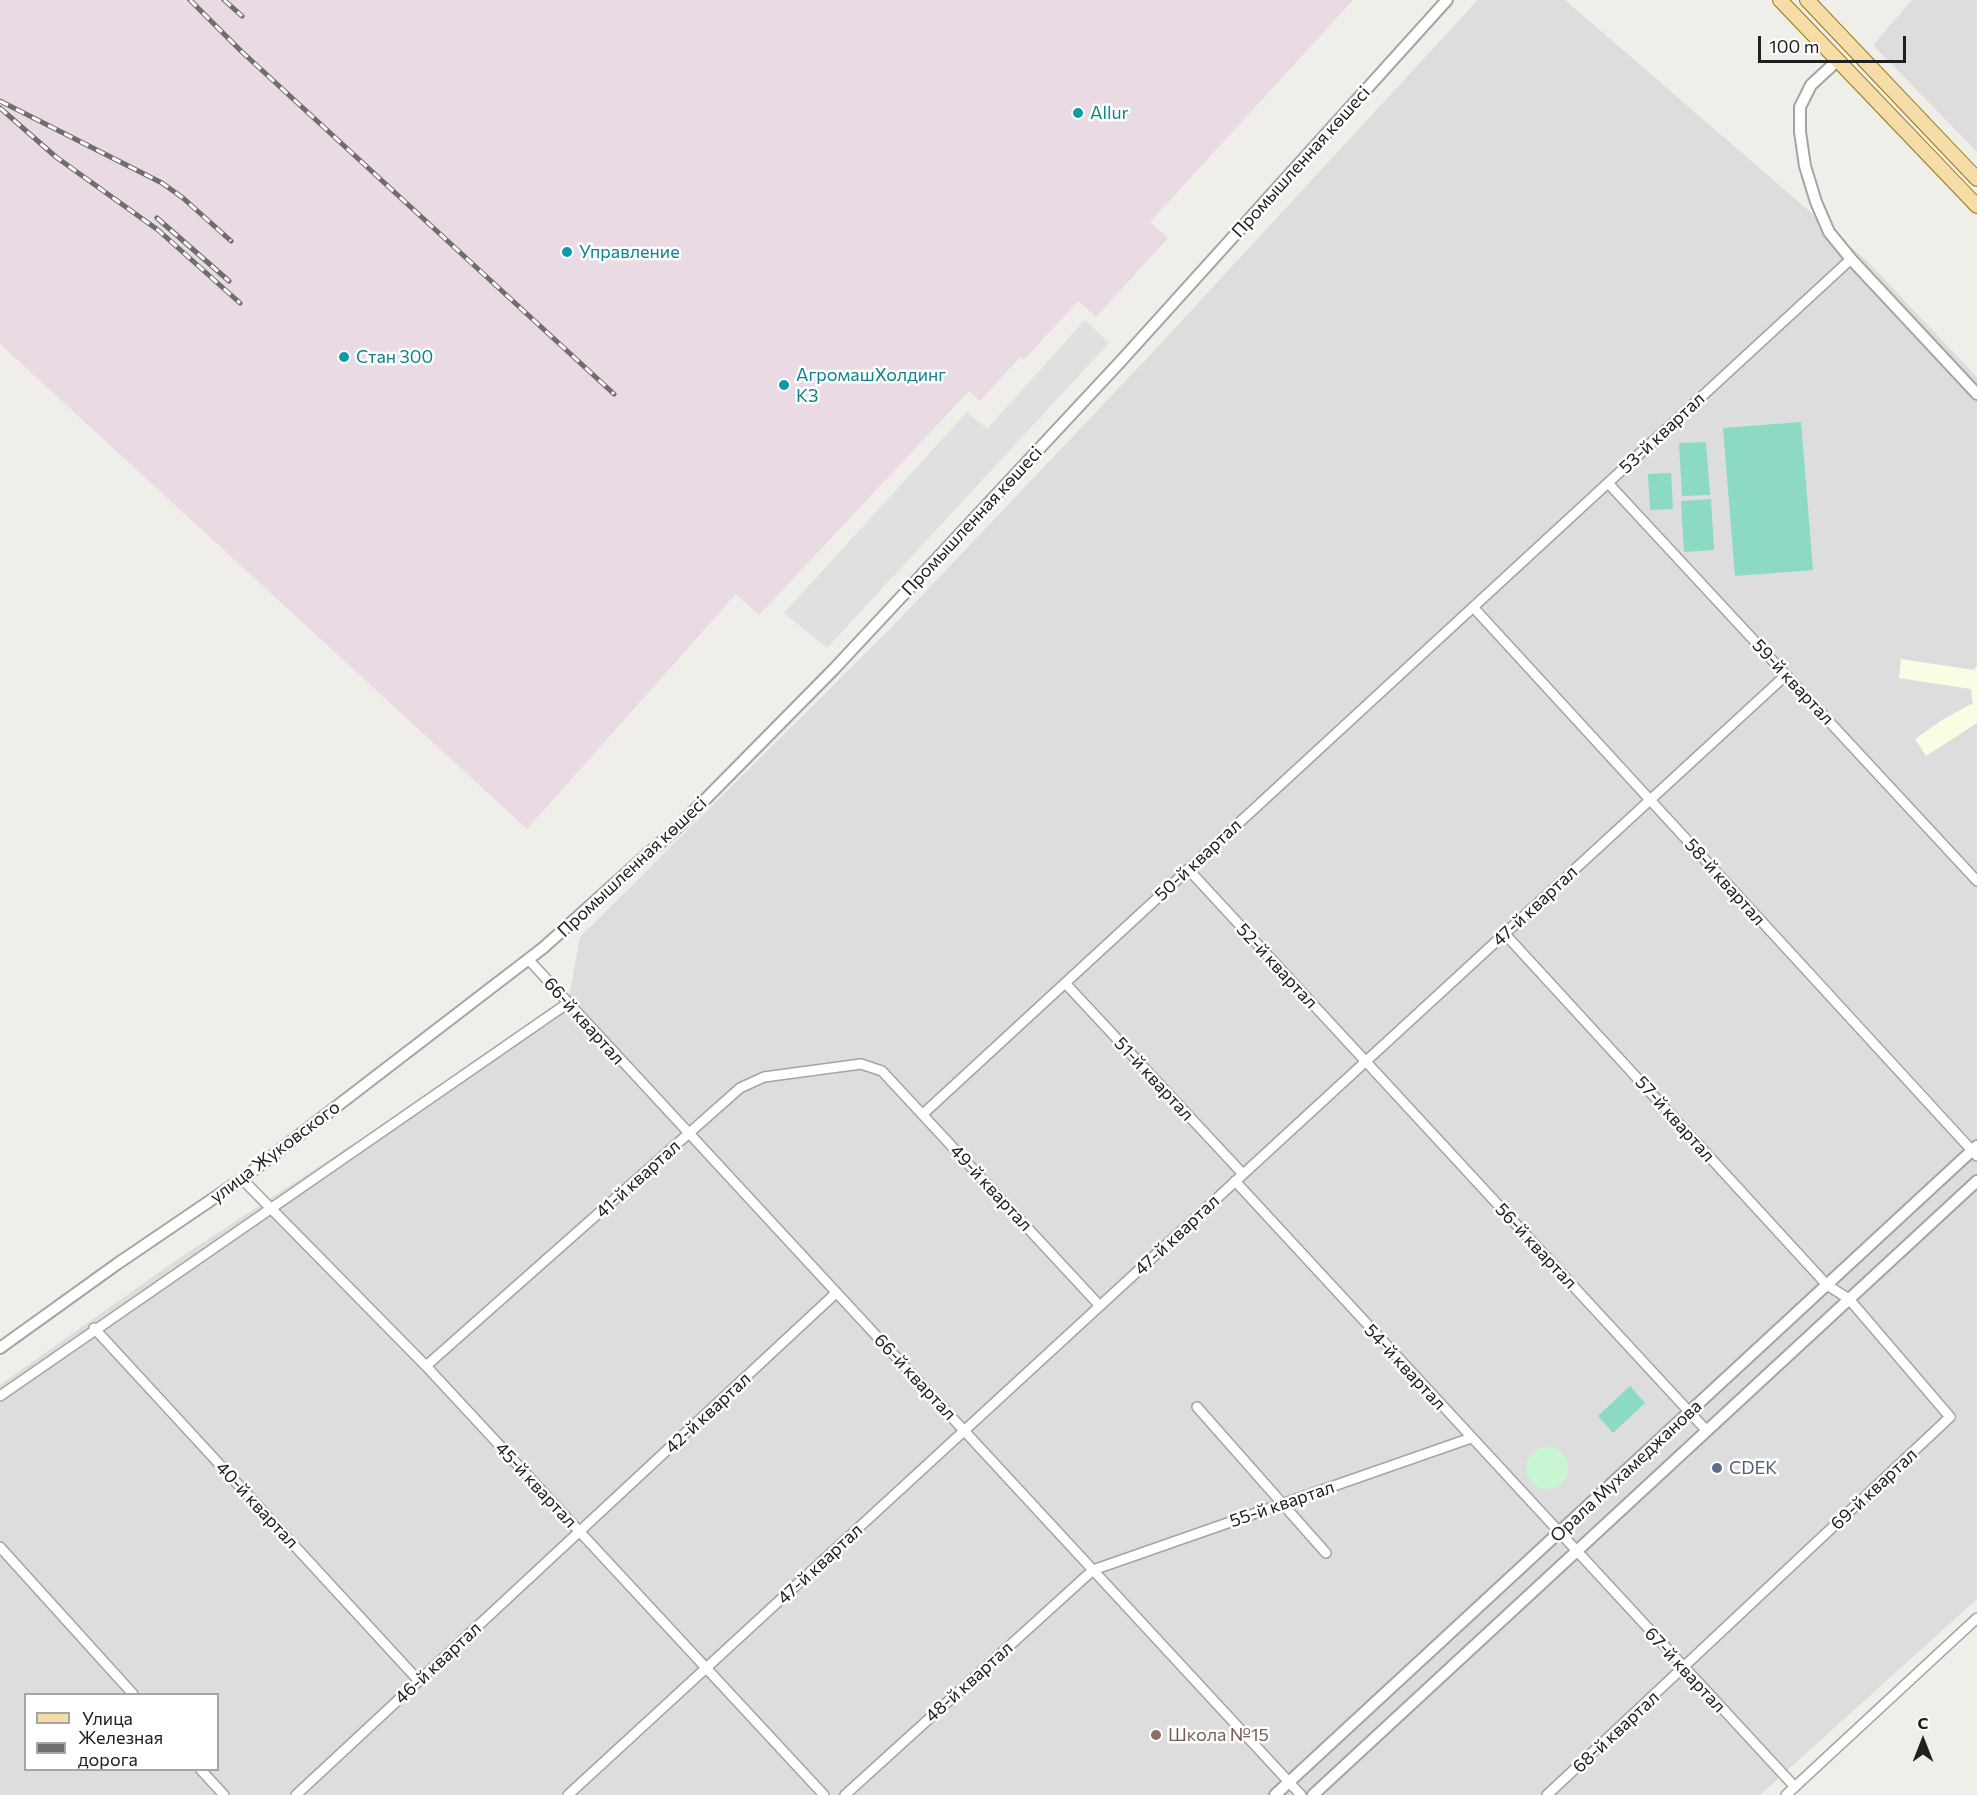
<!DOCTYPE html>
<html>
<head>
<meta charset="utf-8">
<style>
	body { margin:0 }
	#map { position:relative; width:1977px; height:1795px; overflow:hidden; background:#f0eee8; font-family:Commissioner,sans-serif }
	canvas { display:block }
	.legend { position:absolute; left:24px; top:1693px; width:195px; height:78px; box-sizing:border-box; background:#fff; border:2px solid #a6a6a6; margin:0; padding:8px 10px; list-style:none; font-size:18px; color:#202020 }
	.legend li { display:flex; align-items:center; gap:12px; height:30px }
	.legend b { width:30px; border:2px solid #a6a6a6 }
	.north { position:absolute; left:1893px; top:1711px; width:60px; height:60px; -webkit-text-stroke:4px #fff; paint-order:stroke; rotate:0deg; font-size:16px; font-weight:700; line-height:24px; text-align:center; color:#202020 }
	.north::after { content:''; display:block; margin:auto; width:21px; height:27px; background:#202020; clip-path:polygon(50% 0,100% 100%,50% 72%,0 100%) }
	.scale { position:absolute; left:1758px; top:36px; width:148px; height:27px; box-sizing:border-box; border:3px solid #202020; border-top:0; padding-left:8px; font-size:18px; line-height:21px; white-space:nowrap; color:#202020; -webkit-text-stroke:4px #fff; paint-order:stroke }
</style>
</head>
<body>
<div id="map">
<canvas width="1977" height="1795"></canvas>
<ul class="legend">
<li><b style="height:8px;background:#f6dda7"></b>Улица</li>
<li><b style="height:8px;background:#6e6e6e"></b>Железная дорога</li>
</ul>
<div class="north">С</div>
<div class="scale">100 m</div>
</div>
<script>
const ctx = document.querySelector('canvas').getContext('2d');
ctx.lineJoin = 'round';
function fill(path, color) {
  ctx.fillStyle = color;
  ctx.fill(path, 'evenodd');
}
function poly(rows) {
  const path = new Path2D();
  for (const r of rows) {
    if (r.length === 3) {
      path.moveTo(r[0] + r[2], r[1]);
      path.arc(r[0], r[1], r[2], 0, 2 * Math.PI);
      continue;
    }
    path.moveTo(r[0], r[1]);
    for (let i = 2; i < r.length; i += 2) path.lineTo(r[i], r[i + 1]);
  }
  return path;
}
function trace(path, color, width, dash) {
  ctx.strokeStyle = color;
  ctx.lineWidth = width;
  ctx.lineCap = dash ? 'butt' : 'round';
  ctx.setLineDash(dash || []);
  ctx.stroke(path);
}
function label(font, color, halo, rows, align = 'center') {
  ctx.font = font + ' Commissioner,sans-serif';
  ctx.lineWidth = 5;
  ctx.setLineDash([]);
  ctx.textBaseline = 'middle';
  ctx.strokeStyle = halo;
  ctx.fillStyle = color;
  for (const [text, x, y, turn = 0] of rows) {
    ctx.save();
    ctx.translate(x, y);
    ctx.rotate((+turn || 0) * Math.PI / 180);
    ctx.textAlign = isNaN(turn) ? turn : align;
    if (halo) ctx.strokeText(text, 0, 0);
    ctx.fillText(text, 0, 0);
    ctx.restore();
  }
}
fill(poly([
	[1478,0,1565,0,1867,261,1977,377,1977,1599,1760,1795,0,1795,0,1385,175,1261,568,1003,580,937,891,628,1152,353],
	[26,1694,218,1694,218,1770,26,1770],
	[1912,0,1977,0,1977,152,1873,45]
]), '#dedddd');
fill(poly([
	[0,0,1353,0,1150,222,1168,238,1096,317,1078,301,1024,360,1020,357,980,401,969,391,759,615,736,594,527,829,0,344]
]), '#e9dae4');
fill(poly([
	[1901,659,1974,670,1977,665,1977,723,1926,756,1915,739,1942,720,1971,704,1973,705,1971,689,1899,678]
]), '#fafde4');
fill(poly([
	[1547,1468,21]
]), '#c9f6d2');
fill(poly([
	[1801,422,1813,570,1735,576,1723,428],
	[1706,442,1710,495,1682,496,1679,443],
	[1671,473,1673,509,1650,510,1648,474],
	[1711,499,1714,550,1684,552,1681,501],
	[1630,1386,1645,1403,1613,1433,1598,1416]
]), '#8cd9c5');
fill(poly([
	[1085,320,1109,343,827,648,784,613,967,412,987,429]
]), '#e0e0e0');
const minor = poly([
	[1608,483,1977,881],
	[1473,607,1977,1156],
	[1188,869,1707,1431],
	[1505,934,1827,1285,1849,1299,1950,1417,1547,1795],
	[528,959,1301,1795],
	[1065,983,1243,1174],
	[923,1114,1851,259],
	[242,1179,426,1366,824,1795],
	[1235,1181,1795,1787],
	[94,1328,419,1681],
	[426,1366,740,1088,764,1077,861,1064,882,1071,1100,1306],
	[0,1396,568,1003],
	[1197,1407,1326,1553],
	[0,1547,133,1694],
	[201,1770,224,1795],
	[296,1795,836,1293],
	[568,1795,1786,675],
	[845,1795,1093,1570,1471,1438],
	[1786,1795,1977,1618]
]);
const tertiary = poly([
	[1838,60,1811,85,1800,107,1800,132,1805,166,1816,202,1829,232,1851,259,1977,394],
	[0,1348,117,1264,242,1179,543,948,680,825,835,668,1121,361,1447,0],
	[1275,1795,1977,1146],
	[1313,1795,1977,1181]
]);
const primary = poly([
	[1780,0,1977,206],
	[1807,0,1977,179]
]);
trace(minor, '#a4a4a4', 12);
trace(tertiary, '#a4a4a4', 14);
trace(primary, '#92760b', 16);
trace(minor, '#fff', 9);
trace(tertiary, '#fff', 10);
trace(primary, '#f6dda7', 14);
const rail = poly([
	[190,0,241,51,614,394],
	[224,0,242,16],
	[0,101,162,183,183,198,231,241],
	[0,108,56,157,158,230,240,303],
	[157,218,229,281]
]);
trace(rail, '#6e6e6e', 5);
trace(rail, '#fff', 3, [9]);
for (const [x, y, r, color] of [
	[1078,113,6,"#0f9aa8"],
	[567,252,6,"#0f9aa8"],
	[344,357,6,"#0f9aa8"],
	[784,385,6,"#0f9aa8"],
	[1717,1468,6,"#5c6f8a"],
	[1156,1735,6,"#8d6e63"]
]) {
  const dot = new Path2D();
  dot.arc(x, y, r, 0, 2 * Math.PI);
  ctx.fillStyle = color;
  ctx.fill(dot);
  trace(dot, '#fff', 2);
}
label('18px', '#0d838f', '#fff', [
	["Allur",1090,113],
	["Управление",579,252],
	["Стан 300",356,357],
	["АгромашХолдинг",796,375],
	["КЗ",796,396]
], 'left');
label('18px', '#202020', '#fff', [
	["Промышленная көшесі",1301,162,-48],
	["53-й квартал",1662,433,-43],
	["Промышленная көшесі",972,521,-47],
	["59-й квартал",1793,682,47],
	["50-й квартал",1198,860,-43],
	["Промышленная көшесі",632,867,-43],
	["58-й квартал",1725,882,48],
	["47-й квартал",1535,906,-43],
	["52-й квартал",1277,966,47],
	["66-й квартал",584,1021,48],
	["51-й квартал",1154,1079,47],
	["57-й квартал",1675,1119,48],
	["улица Жуковского",275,1152,-37],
	["41-й квартал",638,1179,-42],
	["49-й квартал",991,1188,47],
	["47-й квартал",1177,1235,-43],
	["56-й квартал",1536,1246,47],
	["54-й квартал",1405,1367,47],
	["66-й квартал",915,1377,47],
	["42-й квартал",708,1413,-43],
	["Орала Мухамеджанова",1626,1471,-43],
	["45-й квартал",536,1485,47],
	["69-й квартал",1874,1489,-43],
	["55-й квартал",1282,1504,-19],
	["40-й квартал",257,1505,47],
	["47-й квартал",820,1564,-43],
	["46-й квартал",438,1663,-43],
	["67-й квартал",1685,1670,47],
	["48-й квартал",969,1682,-42],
	["68-й квартал",1616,1732,-43]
]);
label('18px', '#4e5e75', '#fff', [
	["CDEK",1729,1468]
], 'left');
label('18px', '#785e54', '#fff', [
	["Школа №15",1168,1735]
], 'left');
</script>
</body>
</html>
